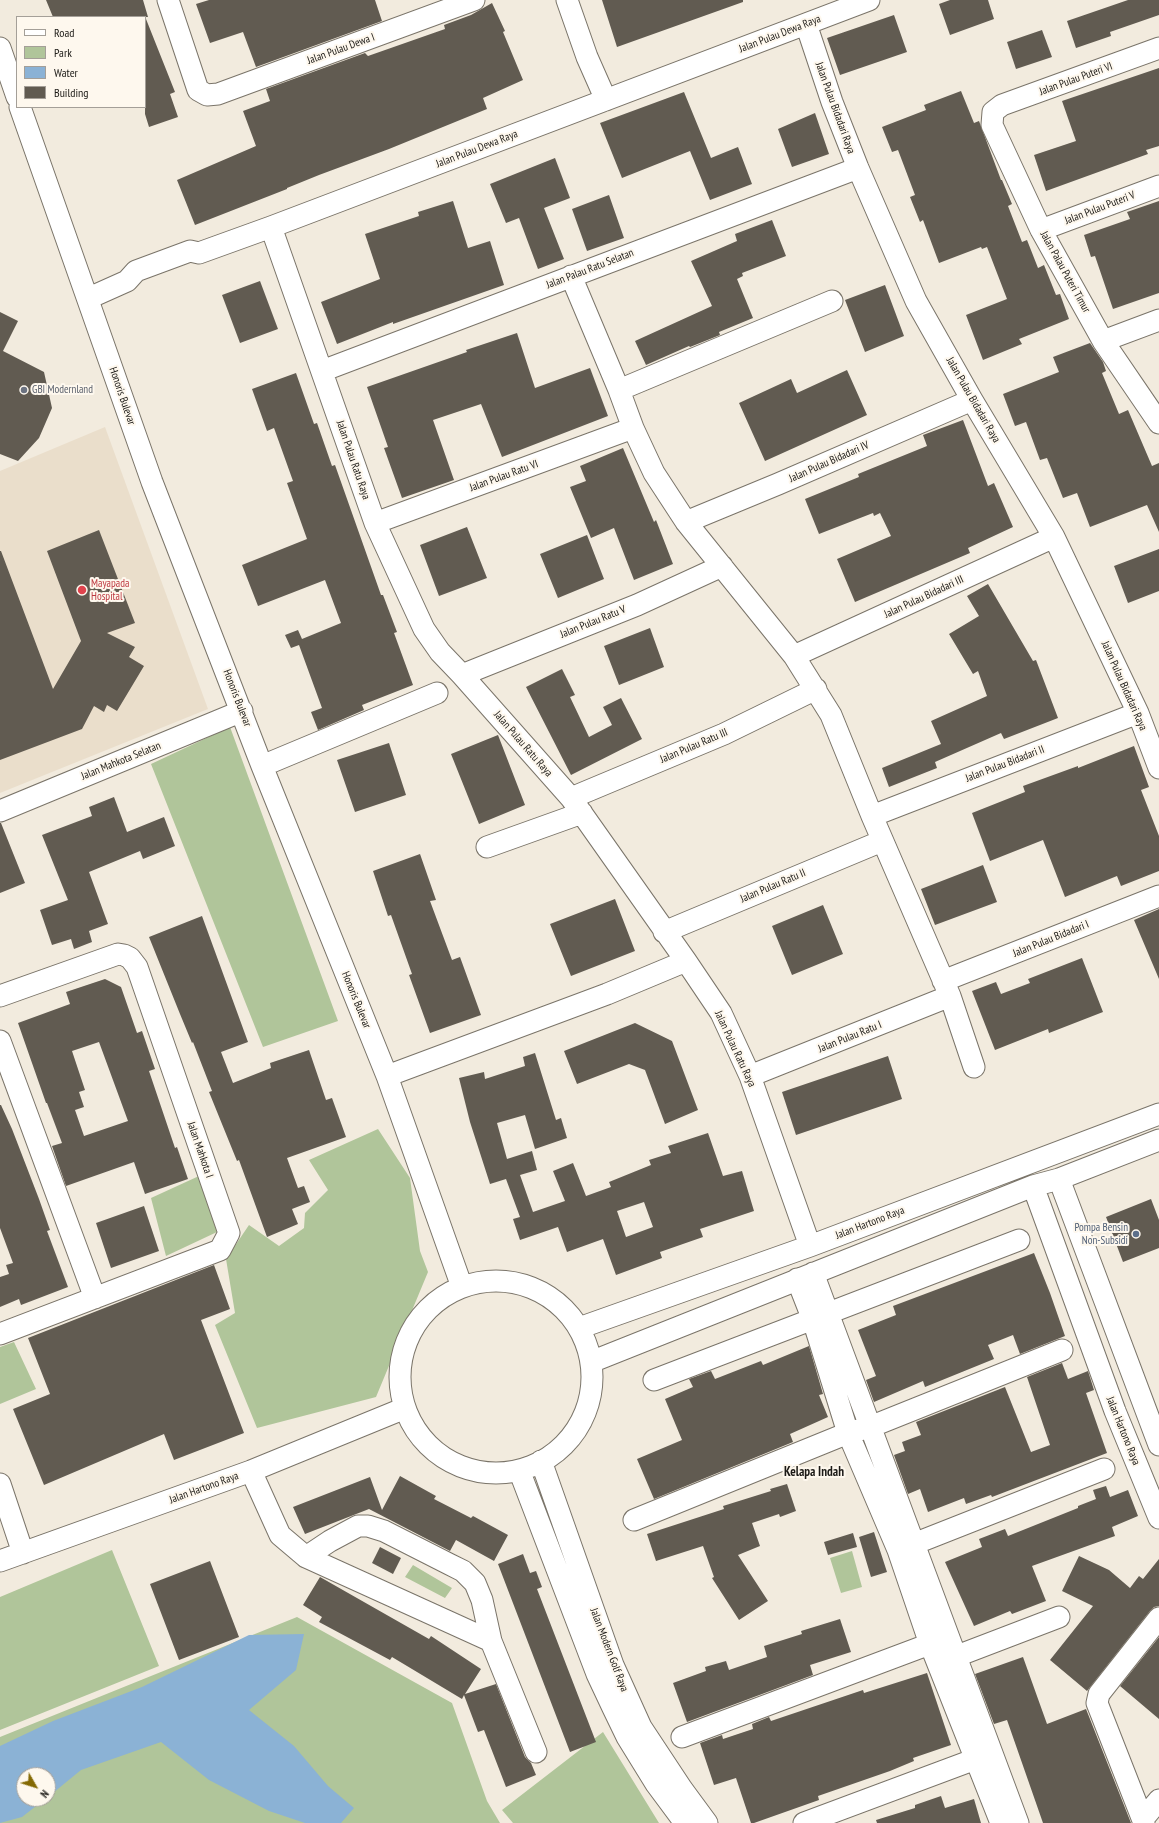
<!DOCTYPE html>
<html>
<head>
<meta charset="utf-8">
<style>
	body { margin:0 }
	#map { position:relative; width:1159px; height:1823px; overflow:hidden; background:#f2ebde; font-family:"PT Sans Narrow",sans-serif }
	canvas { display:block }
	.legend { position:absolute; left:16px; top:16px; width:130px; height:92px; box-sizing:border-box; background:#fef8ee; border:1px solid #a49f98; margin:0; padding:5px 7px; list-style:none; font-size:12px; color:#1c1a16 }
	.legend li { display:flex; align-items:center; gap:8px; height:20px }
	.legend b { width:20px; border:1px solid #a49f98 }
	.north { position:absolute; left:16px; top:1767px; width:40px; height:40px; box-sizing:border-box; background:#fef8ee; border:1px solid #a49f98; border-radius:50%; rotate:129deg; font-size:11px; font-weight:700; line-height:16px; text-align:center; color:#1c1a16 }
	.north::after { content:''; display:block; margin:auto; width:14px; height:18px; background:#846903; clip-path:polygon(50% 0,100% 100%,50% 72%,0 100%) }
</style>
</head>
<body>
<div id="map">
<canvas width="1159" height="1823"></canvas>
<ul class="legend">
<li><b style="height:5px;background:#fff"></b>Road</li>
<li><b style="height:11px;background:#b0c59a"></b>Park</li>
<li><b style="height:11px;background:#8bb2d5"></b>Water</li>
<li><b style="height:11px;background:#615b51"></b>Building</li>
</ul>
<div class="north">N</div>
</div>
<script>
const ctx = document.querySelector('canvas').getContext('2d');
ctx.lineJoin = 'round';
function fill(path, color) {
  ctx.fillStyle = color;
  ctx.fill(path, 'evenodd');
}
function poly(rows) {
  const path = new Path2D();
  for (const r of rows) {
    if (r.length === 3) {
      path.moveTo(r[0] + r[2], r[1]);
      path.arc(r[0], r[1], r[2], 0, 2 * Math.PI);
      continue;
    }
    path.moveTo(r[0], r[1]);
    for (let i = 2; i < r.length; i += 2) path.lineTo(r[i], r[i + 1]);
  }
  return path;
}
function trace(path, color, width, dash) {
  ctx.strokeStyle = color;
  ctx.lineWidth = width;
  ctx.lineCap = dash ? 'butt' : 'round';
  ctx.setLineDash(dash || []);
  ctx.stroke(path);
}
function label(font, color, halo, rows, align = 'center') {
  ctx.font = font + ' "PT Sans Narrow",sans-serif';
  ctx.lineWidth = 4;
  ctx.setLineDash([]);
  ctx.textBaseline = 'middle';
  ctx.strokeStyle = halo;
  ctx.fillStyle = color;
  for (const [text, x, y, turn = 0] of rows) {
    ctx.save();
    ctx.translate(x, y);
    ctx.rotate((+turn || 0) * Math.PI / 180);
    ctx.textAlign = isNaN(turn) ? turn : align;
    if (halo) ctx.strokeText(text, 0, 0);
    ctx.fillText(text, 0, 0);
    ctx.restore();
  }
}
fill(poly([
	[105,427,208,709,0,793,0,471]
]), '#eadecb');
fill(poly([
	[230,727,338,1021,263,1047,151,764],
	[378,1129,410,1178,420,1251,428,1272,376,1397,257,1428,215,1325,235,1313,226,1259,249,1225,279,1246,304,1228,305,1213,328,1190,309,1160],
	[199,1176,217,1232,166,1256,151,1198],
	[14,1342,36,1389,0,1404,0,1347],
	[112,1550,159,1666,0,1730,0,1597],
	[852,1551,862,1587,841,1593,830,1558],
	[413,1565,452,1588,445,1598,405,1577],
	[297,1617,452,1703,487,1801,500,1823,0,1823,0,1737],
	[24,1775,48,1775,48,1799,24,1799],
	[603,1732,659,1823,513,1823,502,1810]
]), '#b0c59a');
fill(poly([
	[304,1634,296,1670,249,1710,294,1746,328,1786,354,1808,341,1823,305,1823,269,1811,209,1780,161,1742,81,1770,48,1797,48,1775,24,1775,24,1799,45,1799,22,1817,0,1823,0,1746,53,1721,142,1687,249,1635]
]), '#8bb2d5');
fill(poly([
	[46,0,143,0,148,17,53,17],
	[209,0,375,0,382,21,256,67,243,32,210,43,196,4],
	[602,0,743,0,743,2,617,47],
	[950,0,988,0,994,19,950,35,939,4],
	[1128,0,1159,0,1159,15,1110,32,1111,36,1076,48,1067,21],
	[492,3,505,31,503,32,523,80,483,98,487,109,389,149,319,175,287,188,287,189,195,225,177,180,256,146,243,111,270,101,266,89,365,53,368,56,445,29,444,25,471,15],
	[894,15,907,52,840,75,827,38],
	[146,19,175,92,170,94,178,117,149,127,145,114],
	[1042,30,1052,57,1016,69,1007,42],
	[1159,68,1159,146,1146,150,1148,154,1046,191,1034,155,1076,141,1062,101],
	[961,91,974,123,979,121,1001,180,1002,180,1012,204,1008,206,1022,242,1027,240,1038,268,1044,265,1056,295,1060,294,1069,319,1019,339,1022,344,983,360,966,315,1007,299,987,247,982,249,981,247,939,263,923,220,920,222,910,197,915,195,898,150,892,152,882,127,926,110,924,105],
	[684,92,711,158,738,147,752,184,710,200,690,151,622,178,600,123],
	[815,113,829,154,792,167,778,129],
	[555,158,570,198,544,208,564,259,538,269,519,218,506,223,490,184],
	[609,195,624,238,587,251,572,209],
	[453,201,468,248,490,241,504,285,393,324,393,322,337,344,321,302,380,279,365,234,419,216,418,212],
	[1159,201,1159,293,1113,309,1095,256,1091,257,1084,235,1130,219,1127,212],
	[772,220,786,256,742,273,743,276,737,279,753,318,719,332,720,335,690,347,689,346,646,365,635,341,712,306,691,261,737,241,735,234],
	[260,281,278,329,240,343,222,295],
	[885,285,904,336,865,352,845,300],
	[0,312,18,321,3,351,44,372,52,408,39,438,18,461,0,454],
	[517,333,535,388,590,368,608,416,502,457,481,404,433,420,454,480,402,498,384,448,388,447,367,387,467,352,466,350],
	[1090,343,1103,362,1106,371,1102,373,1119,414,1128,410,1152,466,1159,463,1159,532,1147,505,1090,527,1077,493,1063,498,1047,458,1040,460,1026,422,1015,426,1003,394,1059,372,1053,357],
	[847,370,867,415,765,461,739,403,791,379,797,393],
	[296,373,314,424,317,423,332,466,335,465,381,595,383,595,397,632,394,633,413,685,362,705,364,710,318,730,311,712,322,708,299,645,291,648,285,635,298,630,302,639,341,623,325,580,258,606,242,565,307,539,287,483,293,481,274,428,267,431,252,389],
	[963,420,988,486,994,483,1013,527,968,548,970,553,855,602,837,559,891,536,880,513,874,516,873,513,819,534,805,499,859,477,858,474,927,446,923,435],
	[623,448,654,522,656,520,673,564,634,580,614,528,591,538,570,487,586,481,580,466],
	[467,527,487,578,439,596,420,545],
	[99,530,135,623,107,633,135,647,129,657,144,666,117,711,107,705,104,712,94,706,82,729,0,760,0,551,1,551,53,689,81,641,47,551],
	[587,535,604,579,558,598,540,554],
	[1159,549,1159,591,1128,603,1114,566],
	[988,584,1033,661,1036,660,1058,718,1004,739,1001,733,935,762,937,768,889,787,882,768,941,744,931,721,987,696,978,671,973,674,949,634,979,616,967,596],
	[650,628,664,667,619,685,604,646],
	[562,669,575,695,570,697,589,737,612,725,603,707,621,698,642,739,571,775,526,687],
	[498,735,525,805,479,824,451,754],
	[389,743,406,795,355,812,337,760],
	[1134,746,1149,787,1141,790,1159,836,1159,871,1121,886,1117,876,1065,897,1043,840,990,861,972,813,1025,792,1023,786,1078,766,1078,768],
	[114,797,127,832,164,817,175,846,143,859,140,851,89,872,108,924,89,931,92,942,74,949,71,939,52,945,40,910,68,900,42,835,92,816,89,807],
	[0,823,1,823,25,883,0,893],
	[420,854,436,900,430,901,452,960,460,957,481,1015,430,1033,409,975,412,974,391,915,388,916,373,871],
	[983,865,997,902,935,925,921,889],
	[615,899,635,951,571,976,550,924],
	[823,905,843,954,792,975,772,926],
	[1159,909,1159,979,1134,920],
	[202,916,248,1042,221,1052,233,1083,271,1068,270,1063,309,1050,326,1100,332,1098,346,1137,287,1158,298,1188,304,1186,310,1202,292,1209,298,1224,267,1237,239,1160,237,1161,209,1092,212,1091,193,1042,192,1043,180,1014,149,937],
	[1082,958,1103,1012,1049,1033,1048,1029,995,1050,972,991,996,982,1001,994,1030,983,1028,979],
	[105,979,121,987,137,1033,142,1031,155,1069,149,1071,175,1148,177,1147,188,1179,145,1194,134,1162,66,1186,52,1146,62,1143,47,1103,46,1103,18,1023,70,1004,66,992],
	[99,1042,128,1121,84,1136,75,1110,84,1107,79,1092,85,1090,72,1051],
	[635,1023,672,1041,698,1110,665,1124,645,1070,629,1064,577,1084,564,1051],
	[535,1053,556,1120,561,1118,567,1138,535,1149,525,1115,497,1123,507,1159,532,1151,537,1170,520,1175,533,1212,565,1201,553,1171,573,1163,586,1196,611,1187,609,1182,651,1165,649,1160,671,1153,668,1146,708,1133,723,1176,742,1171,754,1211,700,1229,703,1237,660,1252,662,1258,616,1275,603,1239,567,1252,558,1227,520,1240,513,1219,520,1217,506,1179,490,1184,470,1122,459,1078,484,1072,485,1079,525,1066,523,1057],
	[644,1202,653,1227,626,1237,617,1211],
	[888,1056,902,1099,796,1135,782,1092],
	[0,1105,1,1105,12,1129,39,1199,50,1230,47,1231,68,1287,21,1305,19,1299,0,1307,0,1277,9,1274,6,1265,13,1263,0,1228],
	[1151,1199,1159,1220,1159,1248,1123,1262,1106,1217],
	[144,1206,159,1251,111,1268,96,1223],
	[1034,1253,1050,1293,1065,1336,1020,1354,1013,1335,988,1345,994,1359,925,1387,923,1381,874,1402,866,1380,876,1376,858,1330,896,1315,893,1306],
	[214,1265,230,1309,201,1320,244,1433,174,1460,164,1434,44,1485,13,1409,50,1394,28,1338],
	[809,1346,823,1394,819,1395,828,1417,790,1434,793,1442,654,1499,637,1459,682,1440,665,1399,693,1387,689,1379,711,1371,715,1379,761,1361,763,1365],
	[1062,1363,1068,1379,1088,1371,1094,1390,1086,1393,1107,1453,992,1497,991,1495,966,1504,964,1498,928,1512,920,1489,908,1494,894,1455,905,1451,902,1442,921,1435,916,1422,1005,1387,1031,1452,1050,1445,1027,1377],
	[400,1476,436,1496,434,1499,471,1518,473,1516,508,1535,494,1561,456,1540,450,1551,369,1509,305,1534,293,1507,370,1477,382,1510],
	[787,1484,796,1511,780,1517,779,1514,752,1523,760,1546,738,1555,768,1601,739,1620,712,1578,714,1577,703,1546,656,1561,647,1534,724,1509,723,1506,771,1491,770,1489],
	[1106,1486,1110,1497,1128,1490,1138,1516,1112,1527,1115,1536,1032,1566,1046,1601,1012,1614,1010,1611,974,1626,945,1562,982,1547,979,1539,1005,1529,1008,1536,1078,1508,1078,1506,1096,1499,1093,1490],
	[874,1532,887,1572,871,1577,859,1537],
	[853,1533,857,1547,828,1555,824,1542],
	[380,1547,401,1558,393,1574,372,1563],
	[523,1554,530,1573,536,1571,542,1587,537,1589,596,1742,570,1752,498,1564],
	[1079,1556,1109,1570,1130,1588,1139,1576,1143,1579,1159,1559,1159,1606,1154,1607,1150,1611,1087,1691,1050,1660,1093,1606,1062,1591],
	[210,1561,239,1637,179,1660,150,1584],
	[320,1577,429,1639,431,1636,481,1669,465,1694,496,1684,525,1757,531,1763,536,1775,506,1787,484,1730,478,1732,464,1695,462,1699,392,1657,390,1660,319,1622,322,1617,303,1605],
	[840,1619,851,1652,810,1665,813,1675,687,1722,673,1683,706,1671,705,1667,726,1661,729,1670,767,1657,764,1646,802,1634,801,1631],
	[1159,1637,1159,1719,1120,1686],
	[1023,1657,1047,1724,1086,1709,1131,1823,1043,1823,1007,1720,994,1724,975,1674],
	[927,1673,951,1745,913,1758,914,1761,890,1771,818,1796,819,1800,754,1823,751,1823,736,1778,714,1785,700,1743,722,1735,723,1739,753,1729,752,1724,769,1717,771,1721,863,1690,864,1693],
	[941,1796,945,1808,974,1799,981,1823,877,1823,876,1820,915,1808,915,1805]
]), '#615b51');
const minor = poly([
	[168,0,198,90,207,95,218,94,474,0],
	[567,0,587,57,606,100],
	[806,24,832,102,858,168,916,301,972,400,1054,537,1138,713,1159,768],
	[0,48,17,97],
	[1159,48,1002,105,993,112,992,125,1041,230,1103,341,1159,423],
	[20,107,152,482,262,766,387,1076,462,1287],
	[271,227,375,523,424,629,440,652,462,675,571,798,686,961,721,1013,750,1076,810,1246],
	[1041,230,1159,186],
	[571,276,619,390,832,301],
	[89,298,127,281,136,271,190,251,199,253,271,227,869,0],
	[1103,341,1159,320],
	[322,371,858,168],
	[619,390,633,428,654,473,686,522,794,656,831,715,872,816,950,996,974,1067],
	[686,522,778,484,972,400],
	[375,523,633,428],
	[794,656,1054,537],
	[462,675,637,605,722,566],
	[262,766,437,693],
	[571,798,724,734,816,689],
	[0,811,242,711],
	[872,816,1138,713],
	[487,847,582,813],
	[664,932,882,841],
	[943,981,1159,896],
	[0,996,118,954,124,955,130,958,137,967,229,1233,220,1250,0,1334],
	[0,1041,95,1298],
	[387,1076,607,994,686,961],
	[750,1076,950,996],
	[1059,1179,1159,1445],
	[1033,1186,1115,1411,1159,1518],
	[813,1273,1018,1823],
	[797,1279,813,1320,848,1433,898,1550,930,1644,1001,1823],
	[496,1377,96],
	[579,1328,810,1246,1159,1114],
	[591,1362,1033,1186,1059,1179,1159,1140],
	[654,1380,1019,1240],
	[541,1461,613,1665,641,1727,682,1789,707,1823],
	[519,1470,597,1674,613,1708,627,1737,656,1784,685,1823],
	[251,1471,280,1535,306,1557,491,1641,536,1752],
	[0,1484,23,1553],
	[634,1520,848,1433,870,1427,1062,1350],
	[901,1549,1104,1469],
	[306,1557,330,1541,358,1526,368,1526,384,1531,449,1564,463,1571,475,1583,482,1600,491,1641],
	[0,1561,251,1471,405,1408],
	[957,1656,1059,1617],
	[682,1737,943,1639],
	[1143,1819,1159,1800],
	[804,1823,989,1754],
	[1144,1823,1097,1703,1099,1694,1159,1618]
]);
trace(minor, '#7a7469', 23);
trace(minor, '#fff', 21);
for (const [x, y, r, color] of [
	[24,390,4,"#6b7280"],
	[82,590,5,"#e0444e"],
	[1136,1234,4,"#5c6f8a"]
]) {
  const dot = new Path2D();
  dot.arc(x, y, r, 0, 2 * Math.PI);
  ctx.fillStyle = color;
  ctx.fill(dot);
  trace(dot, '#fef8ee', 1.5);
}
label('11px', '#1c1a16', '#fef8ee', [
	["Jalan Pulau Dewa Raya",780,34,-21],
	["Jalan Pulau Dewa I",341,49,-20],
	["Jalan Pulau Puteri VI",1076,79,-20],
	["Jalan Pulau Bidadari Raya",835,108,70],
	["Jalan Pulau Dewa Raya",477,149,-21],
	["Jalan Pulau Puteri V",1100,208,-21],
	["Jalan Palau Ratu Selatan",590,269,-21],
	["Jalan Palau Puteri Timur",1065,272,61],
	["Honoris Bulevar",122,396,71],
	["Jalan Pulau Bidadari Raya",973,400,60],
	["Jalan Pulau Ratu Raya",353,460,71],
	["Jalan Pulau Bidadari IV",829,462,-24],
	["Jalan Pulau Ratu VI",504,476,-20],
	["Jalan Pulau Bidadari III",924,597,-25],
	["Jalan Pulau Ratu V",593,622,-22],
	["Jalan Pulau Bidadari Raya",1124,686,66],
	["Honoris Bulevar",237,698,69],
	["Jalan Pulau Ratu Raya",523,744,49],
	["Jalan Pulau Ratu III",694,746,-23],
	["Jalan Mahkota Selatan",121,761,-22],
	["Jalan Pulau Bidadari II",1005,764,-21],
	["Jalan Pulau Ratu II",773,886,-23],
	["Jalan Pulau Bidadari I",1051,939,-22],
	["Honoris Bulevar",356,1000,68],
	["Jalan Pulau Ratu I",850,1037,-22],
	["Jalan Pulau Ratu Raya",735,1049,65],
	["Jalan Mahkota I",200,1150,71],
	["Jalan Hartono Raya",870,1223,-21],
	["Jalan Hartono Raya",1123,1431,68],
	["Jalan Hartono Raya",204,1488,-20],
	["Jalan Modern Golf Raya",609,1650,69]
]);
label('11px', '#5b616d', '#fef8ee', [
	["GBI Modernland",32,390]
], 'left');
label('11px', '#be3a42', '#fef8ee', [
	["Mayapada",91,584],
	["Hospital",91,597]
], 'left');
label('11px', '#4e5e75', '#fef8ee', [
	["Pompa Bensin",1128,1228],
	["Non-Subsidi",1128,1241]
], 'right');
label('bold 13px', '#1c1a16', '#fef8ee', [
	["Kelapa Indah",814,1472]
]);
</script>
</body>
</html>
